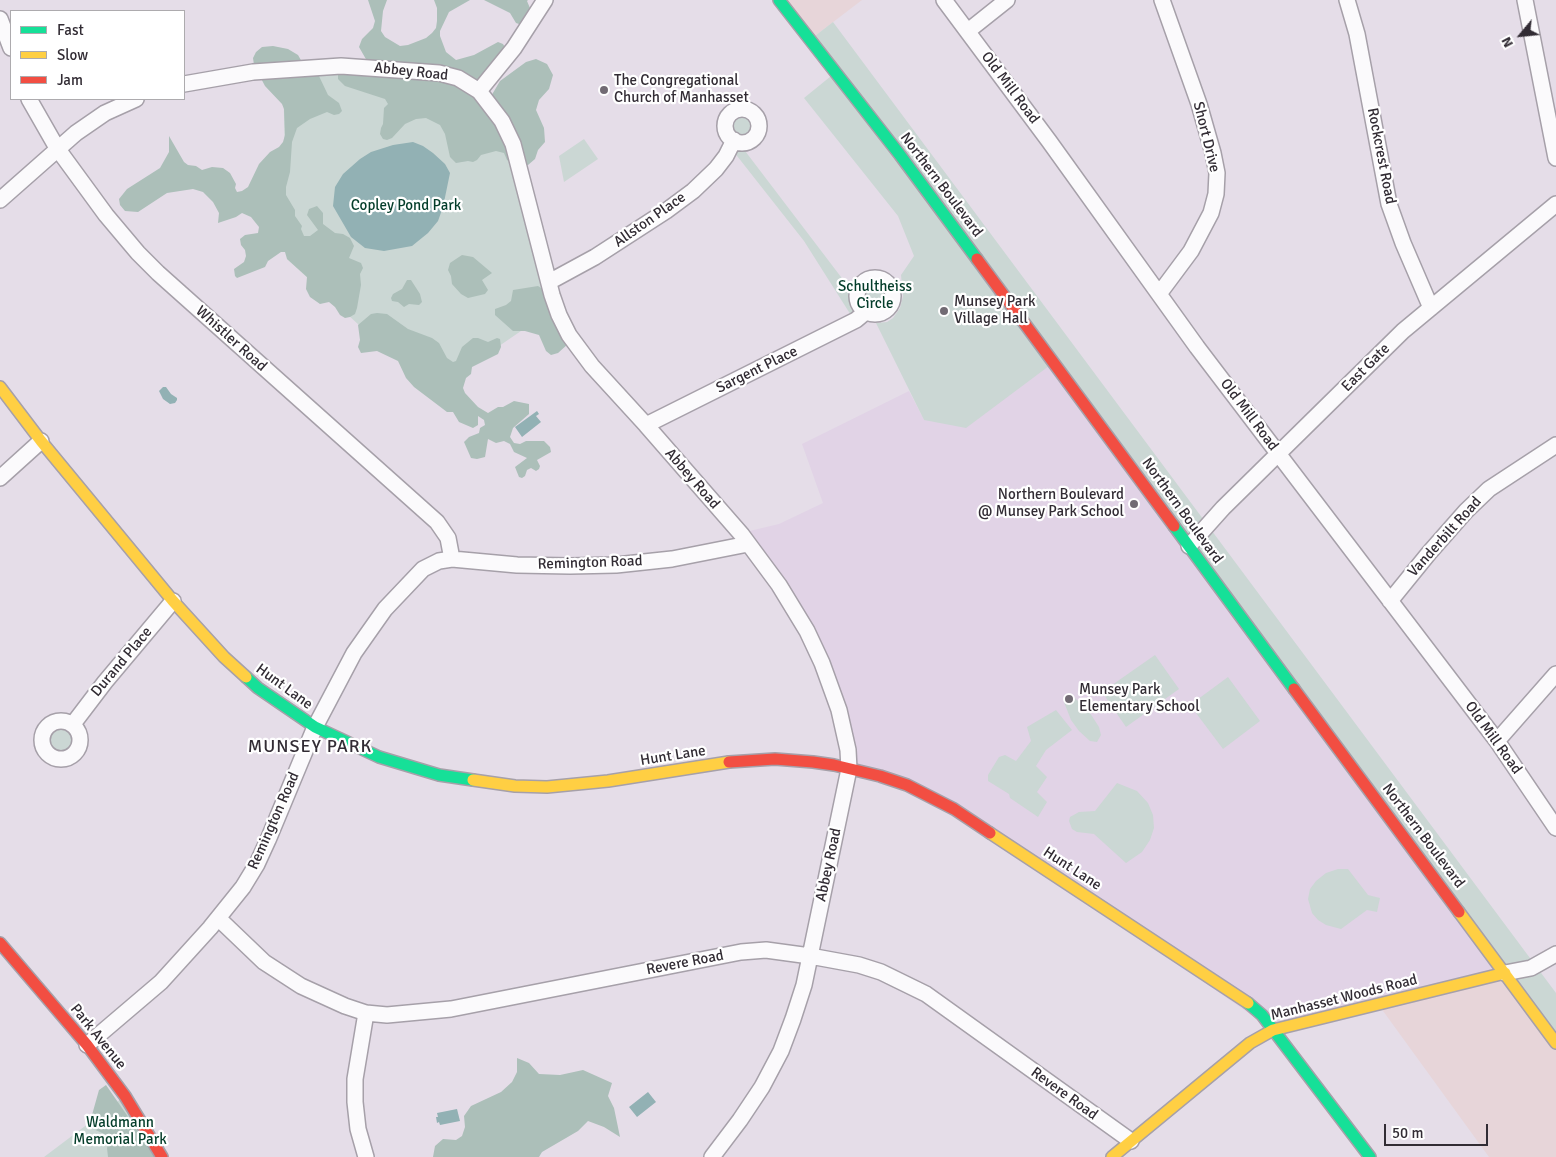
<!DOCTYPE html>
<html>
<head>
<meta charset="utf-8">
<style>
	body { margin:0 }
	#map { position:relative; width:1556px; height:1157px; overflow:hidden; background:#e5dde8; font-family:Signika,sans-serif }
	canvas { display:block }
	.legend { position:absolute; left:10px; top:10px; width:175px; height:90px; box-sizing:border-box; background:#fff; border:1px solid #adabae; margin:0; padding:6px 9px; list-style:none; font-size:15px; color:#322c34 }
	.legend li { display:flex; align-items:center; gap:10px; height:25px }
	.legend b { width:25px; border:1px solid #adabae }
	.north { position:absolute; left:1496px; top:10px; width:50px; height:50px; -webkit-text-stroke:4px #fff; paint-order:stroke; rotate:242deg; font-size:14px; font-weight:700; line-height:20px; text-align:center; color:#322c34 }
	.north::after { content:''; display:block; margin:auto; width:18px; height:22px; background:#322c34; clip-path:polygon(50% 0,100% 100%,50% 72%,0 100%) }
	.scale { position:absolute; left:1384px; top:1124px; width:104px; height:22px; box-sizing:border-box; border:2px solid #322c34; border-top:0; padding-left:6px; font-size:15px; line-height:18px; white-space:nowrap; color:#322c34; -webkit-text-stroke:4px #fff; paint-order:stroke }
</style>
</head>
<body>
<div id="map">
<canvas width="1556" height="1157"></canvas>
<ul class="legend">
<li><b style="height:6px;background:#16e098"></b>Fast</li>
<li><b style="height:6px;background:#ffcf43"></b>Slow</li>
<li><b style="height:6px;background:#f24e42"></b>Jam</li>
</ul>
<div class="north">N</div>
<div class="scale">50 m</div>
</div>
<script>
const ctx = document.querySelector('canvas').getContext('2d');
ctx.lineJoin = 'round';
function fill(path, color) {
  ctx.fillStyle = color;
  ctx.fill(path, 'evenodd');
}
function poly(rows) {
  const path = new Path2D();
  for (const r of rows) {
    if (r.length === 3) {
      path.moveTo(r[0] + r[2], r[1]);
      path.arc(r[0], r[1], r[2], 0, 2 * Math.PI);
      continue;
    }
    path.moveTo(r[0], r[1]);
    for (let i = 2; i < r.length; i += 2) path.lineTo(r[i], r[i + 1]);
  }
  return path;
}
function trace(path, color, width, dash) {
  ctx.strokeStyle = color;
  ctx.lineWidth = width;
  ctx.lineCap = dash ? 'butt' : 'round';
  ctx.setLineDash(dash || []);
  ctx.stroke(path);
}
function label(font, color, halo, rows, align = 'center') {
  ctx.font = font + ' Signika,sans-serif';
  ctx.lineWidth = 4.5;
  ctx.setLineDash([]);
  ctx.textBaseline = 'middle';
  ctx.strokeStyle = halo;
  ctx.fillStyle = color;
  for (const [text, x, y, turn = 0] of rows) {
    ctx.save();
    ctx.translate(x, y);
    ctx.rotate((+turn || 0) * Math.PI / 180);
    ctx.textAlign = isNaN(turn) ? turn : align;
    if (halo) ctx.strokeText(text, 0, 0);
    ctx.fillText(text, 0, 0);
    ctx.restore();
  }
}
fill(poly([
	[779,0,862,0,811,39],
	[1505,973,1556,1043,1556,1157,1489,1157,1378,1004]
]), '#e7d5d9');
fill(poly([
	[1054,363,1505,973,1273,1030,954,809,849,769,832,688,741,533,779,524,823,503,802,444,909,391,924,420]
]), '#e1d3e6');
fill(poly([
	[833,22,1556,993,1556,1043,1053,363,966,428,924,420,876,323,887,322,893,318,900,308,903,296,901,275,914,256,898,216,804,98,836,72,811,39],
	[341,66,496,113,556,307,432,392,287,259,283,69],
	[739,109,744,109,753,113,758,121,759,126,758,131,752,139,739,143,857,298,859,287,868,279,878,278,888,283,892,288,893,298,890,306,886,310,875,314,869,313,854,320,804,241,730,147,730,136,726,126,727,120,730,115],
	[584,139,598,159,564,182,559,156],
	[1155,655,1179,689,1126,727,1102,692],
	[1228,677,1260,721,1223,749,1190,705],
	[1073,696,1090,713,1099,727,1101,735,1097,742,1090,741,1079,731,1071,720,1064,702,1067,697],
	[1056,710,1072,730,1046,750,1036,766,1047,777,1037,792,1047,802,1038,817,1010,798,1009,794,988,781,988,775,999,757,1005,755,1016,761,1031,741,1027,727],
	[61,740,19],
	[1117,783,1137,791,1148,803,1153,815,1154,828,1150,840,1142,852,1126,863,1094,834,1077,832,1072,829,1069,821,1070,817,1079,812,1095,811],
	[1338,869,1348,869,1368,895,1380,898,1377,912,1367,910,1341,929,1326,925,1318,920,1312,913,1308,899,1310,889,1316,881,1326,873],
	[125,1096,162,1157,44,1157]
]), '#cbd7d4');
fill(poly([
	[368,0,387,0,383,11,381,31,385,37,400,46,408,45,426,38,432,33,436,28,437,21,437,8,434,0,470,0,449,12,440,31,440,36,446,52,456,60,474,55,498,42,503,44,506,49,485,79,490,98,500,81,526,62,536,59,547,64,553,75,549,89,539,100,536,110,544,128,545,142,538,150,535,159,528,165,515,165,507,160,504,153,496,151,481,155,477,160,473,162,468,161,456,163,450,157,445,134,440,125,426,118,416,119,405,124,392,138,387,140,383,139,380,134,381,128,383,124,384,108,388,104,385,99,345,86,338,79,338,74,367,61,359,47,362,39,373,28,375,21],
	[484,0,528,0,527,1,532,13,522,25,516,23,510,13],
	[273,46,288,49,298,55,302,62,318,74,328,95,339,103,342,111,339,114,334,115,327,112,310,119,297,128,292,142,290,172,286,187,286,195,295,210,295,216,302,226,301,229,304,236,310,236,318,230,307,215,309,209,317,206,323,213,323,224,335,233,343,234,350,238,354,246,349,258,361,263,363,268,360,274,361,285,357,308,355,314,350,317,345,318,340,315,335,307,329,302,320,304,310,297,306,289,307,277,287,259,285,252,281,252,268,261,265,267,237,278,235,276,234,269,244,262,246,256,245,250,241,245,240,239,245,235,258,233,259,227,251,217,242,213,236,217,218,223,219,213,213,202,203,192,193,189,167,193,138,212,125,211,120,205,119,199,127,189,160,168,169,152,169,136,184,162,188,165,196,166,202,170,212,167,223,168,230,173,236,184,235,188,237,192,242,191,248,187,259,164,270,152,279,147,283,142,285,135,284,109,282,104,265,86,254,65,253,58,256,52,262,47],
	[462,255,473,257,492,273,482,280,488,290,485,294,468,298,461,294,452,284,451,276,448,270,450,263],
	[407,280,411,280,420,294,422,302,419,305,409,304,404,307,398,302,392,301,391,298,393,294,402,289],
	[538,286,544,290,568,344,558,353,551,355,546,351,539,335,525,331,513,331,495,315,495,309,506,305,511,301,513,290],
	[377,313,387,314,408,329,432,338,439,343,447,358,453,362,456,361,462,347,473,338,478,338,488,342,497,338,500,339,501,347,498,354,472,367,471,374,466,378,463,388,465,393,478,407,488,413,498,407,503,407,514,401,529,404,529,414,513,428,510,437,514,443,520,444,526,441,544,441,550,447,551,452,537,460,540,466,539,469,536,471,531,468,527,470,525,476,522,478,519,477,515,467,527,458,514,452,510,444,504,441,496,443,488,439,485,457,477,459,471,458,464,442,469,437,479,433,480,428,485,425,484,420,478,416,478,425,473,428,459,422,453,412,447,412,414,387,406,378,398,361,377,351,361,353,358,347,360,340,358,325,371,314],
	[517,1058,529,1063,539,1074,560,1075,583,1070,612,1083,608,1096,614,1108,620,1137,604,1127,588,1121,578,1131,542,1152,539,1157,433,1157,435,1146,443,1139,456,1140,462,1136,465,1127,464,1116,471,1106,501,1092,512,1082,517,1072],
	[106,1085,156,1157,108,1157,107,1148,111,1137,91,1128,90,1122,99,1090]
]), '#acbfb9');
fill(poly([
	[413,142,423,146,433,153,445,164,450,173,443,207,438,221,428,233,412,246,384,251,365,248,351,237,333,206,335,187,343,174,360,159,371,152,393,145],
	[163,387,166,387,171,394,177,398,177,400,175,403,170,404,163,399,159,391],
	[537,411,539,414,536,416,541,422,522,437,515,427],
	[648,1092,656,1102,637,1117,629,1107],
	[457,1109,460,1121,440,1125,439,1122,437,1123,436,1117,438,1117,437,1113]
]), '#92b1b4');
const street = poly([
	[944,0,1049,141,1197,347,1497,741,1556,828],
	[1347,0,1357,34,1389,204,1403,243,1431,308],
	[1525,0,1556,158],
	[0,19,11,48],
	[968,31,1007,0],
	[184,84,253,72,341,66,439,73,458,78,479,91,502,121,513,144,552,295,559,315,569,335,592,366,646,425,742,535,779,585,807,631,822,663,839,710,848,750,849,769,804,985,793,1019,781,1051,762,1087,740,1120,712,1157],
	[479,91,514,48,545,0],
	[29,99,57,148,106,215,138,253,158,273,437,522,448,538,452,559],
	[742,126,17],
	[0,200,76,133,105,113,136,99],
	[875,296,18],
	[549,282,595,257,666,211,693,191,716,169,726,156,734,140],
	[1159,294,1191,251,1211,213,1216,194,1217,173,1213,153,1199,104,1162,0],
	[646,425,856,320,862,315,864,310],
	[0,478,41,441],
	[1189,546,1223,508,1403,331,1556,204],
	[1390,601,1429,553,1466,511,1489,489,1556,445],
	[61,740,19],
	[73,724,105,682,173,601],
	[1497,741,1556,674],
	[218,918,264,962,301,986,345,1006,366,1013,387,1015,451,1009,741,952,766,950,810,956,859,965,881,972,926,994,1131,1141],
	[1505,973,1531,968,1556,954],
	[366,1013,355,1079,355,1102,358,1129,366,1157],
	[87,1045,161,982,210,928,243,887,257,864,268,840,315,727,354,653,385,609,423,569,439,561,452,559,517,565,570,566,616,565,672,559,748,544]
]);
const fast = poly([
	[779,0,900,155,977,259],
	[1174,526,1294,689],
	[246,677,258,688,315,727,379,757,439,775,473,780],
	[1248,1003,1262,1015,1370,1157]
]);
const slow = poly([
	[0,387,41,441,173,601,224,657,246,677],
	[473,780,515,786,547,787,608,781,729,762],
	[990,833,1248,1003],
	[1459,912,1556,1043],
	[1112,1157,1250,1043,1273,1030,1505,973]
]);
const jam = poly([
	[977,259,1174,526],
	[1294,689,1459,912],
	[729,762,775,759,813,762,834,765,880,776,907,785,954,809,990,833],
	[0,943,87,1045,125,1096,162,1157]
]);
trace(street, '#a6a0a9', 18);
trace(fast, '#a6a0a9', 14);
trace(slow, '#a6a0a9', 14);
trace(jam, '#a6a0a9', 14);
trace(street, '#fbfafc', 15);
trace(fast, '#16e098', 11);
trace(slow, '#ffcf43', 11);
trace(jam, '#f24e42', 11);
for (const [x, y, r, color] of [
	[604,90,5,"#716a73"],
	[944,311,5,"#716a73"],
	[1134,504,5,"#716a73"],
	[1069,699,5,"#716a73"]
]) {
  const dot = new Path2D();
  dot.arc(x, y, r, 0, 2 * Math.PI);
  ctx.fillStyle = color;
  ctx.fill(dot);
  trace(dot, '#fff', 2);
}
label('15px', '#322c34', '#fff', [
	["Abbey Road",411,72,6],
	["Old Mill Road",1010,88,53],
	["Short Drive",1206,137,76],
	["Rockcrest Road",1381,156,79],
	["Northern Boulevard",941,185,53],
	["Allston Place",650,220,-35],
	["Whistler Road",231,339,42],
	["East Gate",1366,368,-45],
	["Sargent Place",757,370,-26],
	["Old Mill Road",1249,415,53],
	["Abbey Road",692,479,49],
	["Northern Boulevard",1182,511,54],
	["Vanderbilt Road",1445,537,-48],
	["Remington Road",590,563,-2],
	["Durand Place",122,662,-50],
	["Hunt Lane",284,687,36],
	["Old Mill Road",1493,738,54],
	["Hunt Lane",673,756,-9],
	["Remington Road",274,821,-66],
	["Northern Boulevard",1423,836,53],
	["Abbey Road",829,865,-78],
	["Hunt Lane",1072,869,33],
	["Revere Road",685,963,-11],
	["Manhasset Woods Road",1344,998,-14],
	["Park Avenue",98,1037,51],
	["Revere Road",1064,1094,36]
]);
label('15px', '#322c34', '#fff', [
	["The Congregational",614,81],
	["Church of Manhasset",614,98],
	["Munsey Park",954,302],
	["Village Hall",954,319],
	["Northern Boulevard",1124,495,"right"],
	["@ Munsey Park School",1124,512,"right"],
	["Munsey Park",1079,690],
	["Elementary School",1079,707]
], 'left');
label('15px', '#043d2a', '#fff', [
	["Copley Pond Park",406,206],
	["Schultheiss",875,287],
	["Circle",875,304],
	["Waldmann",120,1123],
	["Memorial Park",120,1140]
]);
ctx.letterSpacing = '1px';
label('18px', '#322c34', '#fff', [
	["MUNSEY PARK",310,747]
]);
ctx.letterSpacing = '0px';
</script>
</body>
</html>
